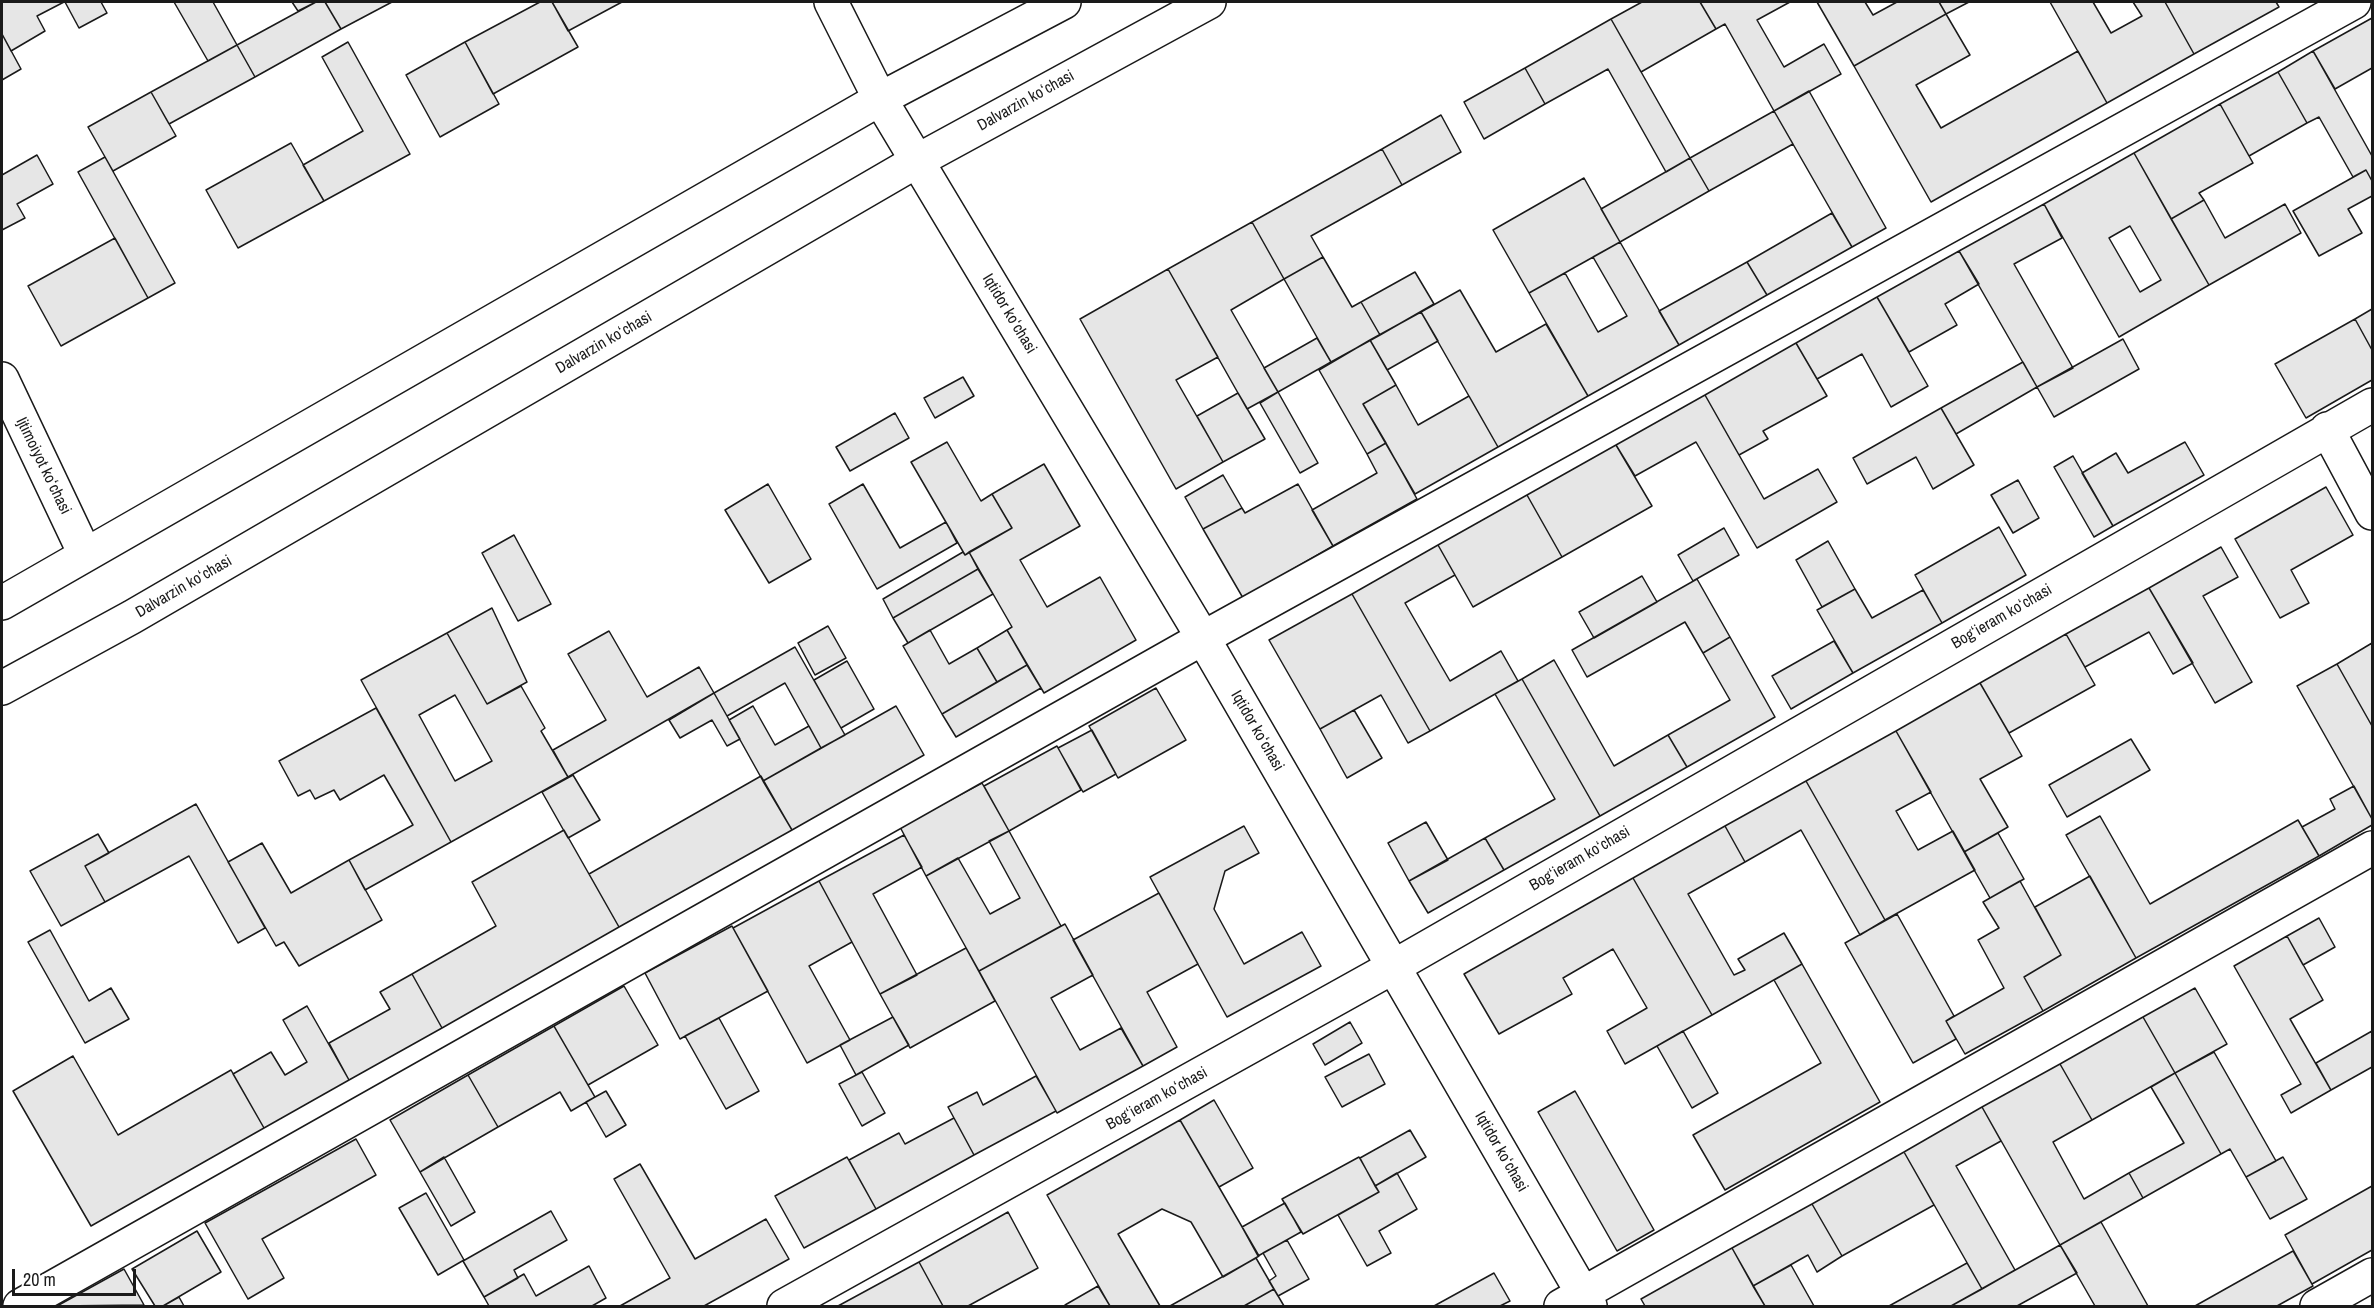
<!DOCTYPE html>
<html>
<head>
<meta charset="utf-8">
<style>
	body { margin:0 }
	#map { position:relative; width:2374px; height:1308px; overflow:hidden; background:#fff; font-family:"Archivo Narrow",sans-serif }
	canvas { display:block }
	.frame { position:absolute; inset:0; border:3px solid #1a1a1a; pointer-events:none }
	.scale { position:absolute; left:12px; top:1269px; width:124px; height:27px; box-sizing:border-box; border:3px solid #1a1a1a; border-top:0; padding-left:8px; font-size:18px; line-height:21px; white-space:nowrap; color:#1a1a1a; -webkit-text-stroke:4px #fff; paint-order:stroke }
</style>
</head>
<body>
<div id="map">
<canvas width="2374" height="1308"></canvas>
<div class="frame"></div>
<div class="scale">20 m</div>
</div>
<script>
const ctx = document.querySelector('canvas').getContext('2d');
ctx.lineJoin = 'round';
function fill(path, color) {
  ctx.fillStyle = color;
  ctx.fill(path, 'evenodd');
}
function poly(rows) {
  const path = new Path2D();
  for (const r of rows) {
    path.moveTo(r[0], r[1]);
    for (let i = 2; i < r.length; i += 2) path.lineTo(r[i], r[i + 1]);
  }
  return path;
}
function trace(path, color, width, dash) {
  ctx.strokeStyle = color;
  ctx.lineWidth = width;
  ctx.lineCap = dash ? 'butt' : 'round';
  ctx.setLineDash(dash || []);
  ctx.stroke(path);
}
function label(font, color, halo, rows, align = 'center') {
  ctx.font = font + ' "Archivo Narrow",sans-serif';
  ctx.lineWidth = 4.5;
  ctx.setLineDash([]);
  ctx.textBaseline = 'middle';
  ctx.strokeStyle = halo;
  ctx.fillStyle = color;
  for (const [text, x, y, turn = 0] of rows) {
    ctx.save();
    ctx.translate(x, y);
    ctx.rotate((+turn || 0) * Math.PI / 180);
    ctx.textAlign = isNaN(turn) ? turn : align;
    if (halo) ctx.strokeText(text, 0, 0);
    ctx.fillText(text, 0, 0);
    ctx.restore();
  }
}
const building = poly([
	[2,2,64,2,37,16,45,31,11,51,2,34,2,2],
	[65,2,101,2,107,13,79,28,65,2],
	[174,2,213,2,237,45,208,61,174,2],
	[292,2,316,2,298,11,292,2],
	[316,2,325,2,341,29,255,77,237,45,316,2],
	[325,2,392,2,341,29,325,2],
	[540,2,552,2,578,47,493,94,465,42,540,2],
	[552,2,622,2,568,31,552,2],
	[1642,2,1700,2,1716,29,1641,72,1611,19,1642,2],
	[1700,2,1790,2,1757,20,1784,67,1824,44,1841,74,1774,111,1725,24,1716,29,1700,2],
	[1817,2,1865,2,1873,15,1897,2,1939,2,1946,14,1854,66,1817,2],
	[1939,2,1969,2,1946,14,1939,2],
	[2050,2,2093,2,2111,33,2142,16,2133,2,2165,2,2194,54,2107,103,2050,2],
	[2165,2,2276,2,2279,7,2194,54,2165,2],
	[1946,14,1970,55,1916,85,1941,128,2078,51,2107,103,1931,202,1854,66,1946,14],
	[2372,18,2372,68,2335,89,2313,51,2372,18],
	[1611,19,1690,158,1666,172,1608,69,1545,104,1525,68,1611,19],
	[2,34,21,69,2,80,2,34],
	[348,42,410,154,324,201,303,165,363,131,322,57,348,42],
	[465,42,499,104,440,137,406,75,465,42],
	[237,45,255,77,169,124,151,92,237,45],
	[2313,51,2372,156,2372,181,2366,170,2353,177,2319,117,2307,123,2278,72,2313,51],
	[1525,68,1545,104,1484,139,1464,102,1525,68],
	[2278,72,2307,123,2249,156,2220,104,2278,72],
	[1809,91,1886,228,1852,247,1774,111,1809,91],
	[151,92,176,136,113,171,88,127,151,92],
	[2220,104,2253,163,2199,193,2204,200,2171,219,2134,153,2220,104],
	[1774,111,1793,144,1709,191,1690,158,1774,111],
	[1441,115,1461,152,1402,185,1382,149,1441,115],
	[291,143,324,201,238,248,206,190,291,143],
	[1382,149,1402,185,1311,236,1323,257,1284,279,1252,222,1382,149],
	[2134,153,2209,285,2119,337,2044,204,2134,153],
	[2130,226,2161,280,2140,292,2109,238,2130,226],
	[37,155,53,184,17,204,25,218,2,230,2,175,37,155],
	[105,157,175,283,148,298,78,172,105,157],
	[1690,158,1709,191,1620,242,1601,209,1690,158],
	[2366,170,2372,181,2372,196,2348,209,2362,233,2319,256,2293,211,2366,170],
	[1584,178,1620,242,1529,293,1493,230,1584,178],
	[2204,200,2225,238,2285,204,2301,233,2209,285,2171,219,2204,200],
	[2044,204,2062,238,2014,264,2073,368,2037,387,1959,251,2044,204],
	[1832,213,1852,247,1767,295,1747,262,1832,213],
	[1252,222,1284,279,1231,310,1278,392,1247,409,1168,269,1252,222],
	[115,238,148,298,61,346,28,286,115,238],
	[1620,242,1679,345,1588,396,1529,293,1565,273,1598,332,1627,316,1593,257,1620,242],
	[1959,251,1979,284,1945,304,1957,325,1909,352,1877,297,1959,251],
	[1323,257,1352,307,1361,302,1380,335,1331,362,1284,279,1323,257],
	[1747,262,1767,295,1679,345,1659,311,1747,262],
	[1168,269,1218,357,1176,380,1223,462,1176,489,1080,319,1168,269],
	[1415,272,1434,304,1380,335,1361,302,1415,272],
	[1460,290,1496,352,1546,324,1588,396,1498,447,1421,312,1460,290],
	[1877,297,1928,386,1891,407,1862,354,1817,379,1796,343,1877,297],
	[2372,309,2372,350,2355,319,2372,309],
	[1421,312,1438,341,1387,370,1370,340,1421,312],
	[2355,319,2372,350,2372,380,2306,418,2275,364,2355,319],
	[1317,338,1331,362,1278,392,1264,368,1317,338],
	[2123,339,2139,369,2054,417,2037,387,2123,339],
	[1370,340,1396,385,1363,404,1386,443,1367,454,1319,370,1370,340],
	[1796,343,1827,396,1763,431,1768,439,1739,455,1705,395,1796,343],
	[2023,362,2037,387,1956,434,1941,408,2023,362],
	[963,377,974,396,935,418,924,398,963,377],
	[1396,385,1418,425,1469,396,1498,447,1415,494,1363,404,1396,385],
	[1278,392,1318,463,1300,473,1260,403,1278,392],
	[1238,393,1265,439,1223,462,1197,416,1238,393],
	[1705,395,1764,499,1818,469,1837,502,1757,548,1696,442,1635,476,1616,445,1705,395],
	[1941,408,1974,465,1933,489,1916,457,1867,484,1853,458,1941,408],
	[895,413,909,438,850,471,836,447,895,413],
	[947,442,981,501,992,494,1012,528,965,555,911,462,947,442],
	[2185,442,2204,475,2113,526,2082,473,2116,453,2128,473,2185,442],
	[1386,443,1417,499,1333,546,1312,510,1377,473,1367,454,1386,443],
	[1616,445,1652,506,1562,557,1527,495,1616,445],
	[2073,456,2113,526,2094,537,2054,467,2073,456],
	[1044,464,1080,526,1020,560,1047,607,1100,577,1136,640,1044,693,1007,630,1012,627,969,552,1012,528,992,494,1044,464],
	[1223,475,1242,508,1203,529,1185,497,1223,475],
	[2018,480,2039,518,2013,533,1991,495,2018,480],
	[768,484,811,559,769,583,725,510,768,484],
	[863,484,900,548,946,522,957,543,877,589,829,504,863,484],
	[1298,484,1333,546,1243,598,1203,529,1242,508,1245,513,1298,484],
	[2326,487,2353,535,2291,570,2309,603,2280,618,2235,539,2326,487],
	[1527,495,1562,557,1473,607,1438,545,1527,495],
	[1999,527,2026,575,1942,623,1915,575,1999,527],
	[1724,528,1739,555,1693,581,1678,555,1724,528],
	[514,535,551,604,518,621,482,553,514,535],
	[1828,541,1855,589,1822,607,1796,560,1828,541],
	[1438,545,1455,575,1405,603,1450,681,1501,651,1518,681,1430,731,1352,594,1438,545],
	[2221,547,2238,577,2203,596,2252,682,2215,703,2149,588,2221,547],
	[963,552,965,555,969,552,978,569,893,618,883,599,963,552],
	[978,569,993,594,908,643,893,618,978,569],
	[1642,576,1657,602,1594,638,1579,612,1642,576],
	[1697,579,1730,637,1703,653,1685,622,1587,677,1572,650,1697,579],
	[2149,588,2193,663,2173,674,2149,632,2085,667,2066,634,2149,588],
	[1855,589,1872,618,1923,590,1942,623,1853,673,1817,610,1855,589],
	[1352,594,1430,731,1408,743,1381,695,1320,729,1269,640,1352,594],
	[492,608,527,682,487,704,447,633,492,608],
	[828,626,846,658,815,675,798,643,828,626],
	[930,630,949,664,977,648,997,682,942,714,903,646,930,630],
	[1007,630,1027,665,997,682,977,648,1007,630],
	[609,631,647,697,699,667,714,693,568,777,553,750,606,720,568,654,609,631],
	[447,633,487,704,521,686,545,728,541,731,568,777,451,842,361,680,447,633],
	[455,695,492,761,455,781,419,715,455,695],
	[2066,634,2095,685,2009,733,1980,683,2066,634],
	[1730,637,1775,717,1687,767,1668,735,1730,700,1703,653,1730,637],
	[1834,641,1853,673,1791,709,1772,676,1834,641],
	[2372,643,2372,726,2337,664,2372,643],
	[795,647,845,735,821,748,785,683,727,716,714,693,795,647],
	[1554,660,1614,766,1668,735,1687,767,1600,816,1522,679,1554,660],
	[847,661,874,709,841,728,814,680,847,661],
	[2337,664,2372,726,2372,819,2297,686,2337,664],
	[1027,665,1041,688,956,737,942,714,1027,665],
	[1522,679,1600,816,1504,870,1485,838,1555,799,1495,694,1522,679],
	[1980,683,2022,756,1980,779,2008,827,1964,852,1896,731,1980,683],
	[1156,688,1186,740,1118,778,1089,726,1156,688],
	[714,693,740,739,727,746,712,720,680,738,669,720,714,693],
	[753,706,775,745,809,726,821,748,763,781,729,720,753,706],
	[896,706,924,755,792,830,763,781,896,706],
	[376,708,451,842,365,890,349,860,413,825,384,775,340,800,334,790,315,799,310,790,298,796,279,761,376,708],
	[1354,710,1382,758,1347,778,1320,729,1354,710],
	[1092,730,1116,774,1083,792,1058,748,1092,730],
	[1896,731,1931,792,1896,811,1918,850,1953,831,1975,870,1885,920,1806,781,1896,731],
	[2131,739,2150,770,2067,817,2049,785,2131,739],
	[1057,746,1081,790,1009,831,984,786,1057,746],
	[573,775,600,820,568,838,542,792,573,775],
	[761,776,792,830,619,927,589,874,761,776],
	[1806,781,1885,920,1860,935,1801,830,1745,862,1725,826,1806,781],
	[982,783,1009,831,926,876,900,827,982,783],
	[2354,786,2372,819,2372,825,2319,856,2302,827,2335,809,2330,799,2354,786],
	[196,804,265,928,238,943,189,856,105,902,85,866,196,804],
	[2100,816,2150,904,2298,820,2319,856,2136,958,2066,835,2100,816],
	[1426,822,1448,860,1409,881,1388,843,1426,822],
	[1244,826,1259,853,1225,871,1214,909,1244,964,1302,932,1321,966,1227,1017,1150,877,1244,826],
	[1725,826,1745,862,1688,894,1734,975,1745,970,1738,959,1784,933,1802,964,1712,1015,1633,878,1725,826],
	[564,830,619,927,442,1028,412,974,496,926,472,882,564,830],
	[1009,831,1061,926,979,971,926,876,958,858,990,914,1020,898,989,841,1009,831],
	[1998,833,2024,879,1990,898,1964,852,1998,833],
	[98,834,109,853,85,866,105,902,61,926,30,871,98,834],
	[904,835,922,867,873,894,917,975,880,994,819,881,904,835],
	[1485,838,1504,870,1428,913,1409,881,1485,838],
	[262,843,291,893,349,860,382,920,299,966,284,942,276,946,228,862,262,843],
	[2090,876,2136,958,2043,1011,2024,977,2061,955,2035,907,2090,876],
	[1633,878,1712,1015,1625,1064,1607,1031,1647,1008,1613,949,1563,978,1572,994,1499,1034,1464,974,1633,878],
	[819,881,852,942,809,966,850,1040,807,1063,733,928,819,881],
	[2020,881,2061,955,2024,977,2043,1011,1965,1054,1946,1021,2004,988,1978,940,1999,928,1983,902,2020,881],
	[1159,893,1198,964,1147,992,1177,1047,1143,1066,1073,940,1159,893],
	[1897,914,1954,1016,1946,1021,1956,1039,1913,1063,1845,943,1897,914],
	[2319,918,2335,947,2303,965,2287,936,2319,918],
	[1065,924,1093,975,1051,998,1080,1050,1121,1028,1143,1066,1057,1113,979,971,1065,924],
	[732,926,768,991,680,1039,645,973,732,926],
	[50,930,89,1001,111,988,129,1019,85,1043,28,942,50,930],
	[2287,936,2323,1000,2290,1019,2331,1090,2291,1113,2281,1095,2301,1084,2234,966,2287,936],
	[966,948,995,1001,910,1048,880,994,966,948],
	[1802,964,1880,1102,1725,1190,1693,1135,1821,1063,1774,980,1802,964],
	[412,974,442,1028,349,1080,329,1043,390,1009,380,992,412,974],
	[624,986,658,1045,588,1085,554,1026,624,986],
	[2195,988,2227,1044,2175,1073,2143,1017,2195,988],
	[307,1006,349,1080,264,1128,233,1074,271,1052,285,1075,307,1062,283,1020,307,1006],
	[893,1017,909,1045,856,1075,840,1045,893,1017],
	[2143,1017,2175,1073,2092,1120,2060,1064,2143,1017],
	[719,1018,759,1091,726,1109,685,1036,719,1018],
	[1350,1022,1362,1043,1325,1065,1313,1044,1350,1022],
	[554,1026,595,1097,571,1111,560,1092,498,1127,468,1075,554,1026],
	[1683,1031,1718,1093,1692,1108,1657,1046,1683,1031],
	[2372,1031,2372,1067,2331,1090,2316,1063,2372,1031],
	[2214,1052,2276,1161,2246,1177,2230,1149,2221,1154,2175,1073,2214,1052],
	[1369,1054,1385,1084,1342,1107,1325,1077,1369,1054],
	[73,1056,118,1135,231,1070,264,1128,91,1226,13,1091,73,1056],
	[2060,1064,2092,1120,2053,1142,2084,1199,2129,1173,2143,1198,2060,1245,1982,1107,2060,1064],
	[862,1072,885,1113,862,1126,839,1084,862,1072],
	[2175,1073,2221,1154,2143,1198,2129,1173,2184,1143,2151,1087,2175,1073],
	[468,1075,498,1127,420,1172,390,1120,468,1075],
	[1036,1076,1056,1111,974,1155,948,1107,977,1092,983,1105,1036,1076],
	[606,1091,626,1125,606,1137,586,1102,606,1091],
	[1575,1091,1654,1230,1617,1251,1538,1112,1575,1091],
	[1214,1100,1253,1168,1219,1187,1180,1120,1214,1100],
	[1982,1107,2001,1141,1956,1166,2015,1270,1982,1289,1904,1152,1982,1107],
	[954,1118,974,1155,876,1209,849,1160,899,1133,905,1144,954,1118],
	[1180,1120,1259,1256,1223,1277,1191,1222,1162,1209,1118,1234,1160,1306,1110,1306,1047,1195,1180,1120],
	[1410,1130,1426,1157,1375,1186,1360,1158,1410,1130],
	[356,1139,376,1175,262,1239,284,1278,248,1299,205,1223,356,1139],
	[1904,1152,1934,1205,1842,1256,1812,1204,1904,1152],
	[444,1157,475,1212,451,1226,420,1172,444,1157],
	[847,1157,876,1209,804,1248,775,1196,847,1157],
	[1359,1157,1379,1192,1303,1234,1282,1199,1359,1157],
	[2283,1157,2307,1199,2270,1219,2246,1177,2283,1157],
	[640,1164,695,1259,766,1219,789,1259,704,1306,620,1306,670,1278,614,1179,640,1164],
	[1397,1173,1417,1209,1379,1231,1391,1253,1367,1266,1338,1215,1379,1192,1375,1186,1397,1173],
	[2372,1186,2372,1250,2312,1284,2285,1235,2372,1186],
	[426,1193,464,1260,438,1275,399,1208,426,1193],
	[1285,1203,1301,1232,1258,1256,1242,1227,1285,1203],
	[1812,1204,1842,1256,1817,1272,1808,1255,1753,1286,1732,1248,1812,1204],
	[551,1211,567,1240,514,1270,518,1278,484,1297,463,1261,551,1211],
	[1008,1212,1038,1268,968,1306,943,1306,919,1262,1008,1212],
	[2101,1222,2148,1306,2095,1306,2060,1245,2101,1222],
	[197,1231,221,1272,163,1306,155,1306,132,1269,197,1231],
	[1287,1240,1309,1279,1278,1296,1269,1281,1276,1276,1263,1253,1287,1240],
	[2060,1245,2077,1273,2017,1306,1951,1306,2060,1245],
	[1732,1248,1765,1306,1645,1306,1641,1299,1732,1248],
	[2293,1251,2313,1286,2277,1306,2195,1306,2293,1251],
	[1256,1258,1274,1289,1244,1306,1170,1306,1256,1258],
	[919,1262,943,1306,838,1306,919,1262],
	[1967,1263,1982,1289,1951,1306,1889,1306,1967,1263],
	[1791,1265,1814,1306,1765,1306,1753,1286,1791,1265],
	[589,1266,606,1298,592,1306,489,1306,484,1297,524,1274,536,1296,589,1266],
	[124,1269,144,1305,57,1306,124,1269],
	[1494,1273,1510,1301,1500,1306,1434,1306,1494,1273],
	[1098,1286,1110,1306,1067,1306,1065,1305,1098,1286],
	[1274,1289,1284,1306,1244,1306,1274,1289],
	[179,1297,184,1306,163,1306,179,1297]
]);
fill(building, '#e6e6e6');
trace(building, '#1a1a1a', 1.5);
const minor = poly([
	[831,2,880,99,1203,638,1590,1306],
	[2,379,85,554],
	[2327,429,2372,513],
	[20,1306,1203,638,2354,2],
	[784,1306,1393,967,2372,405],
	[1561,1306,2372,848],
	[2317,1306,2372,1275]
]);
const major = poly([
	[2,603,880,99,1064,2],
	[2,688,132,617,917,161,1209,2]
]);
trace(minor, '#1a1a1a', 36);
trace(major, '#1a1a1a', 36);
trace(minor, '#fff', 33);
trace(major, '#fff', 33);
label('16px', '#1a1a1a', '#fff', [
	["Dalvarzin koʻchasi",1026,101,-29],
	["Iqtidor koʻchasi",1009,314,59],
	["Dalvarzin koʻchasi",604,343,-30],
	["Ijtimoiyot koʻchasi",43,466,64],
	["Dalvarzin koʻchasi",184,587,-30],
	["Bogʻieram koʻchasi",2002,617,-30],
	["Iqtidor koʻchasi",1257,731,60],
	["Bogʻieram koʻchasi",1580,859,-30],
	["Bogʻieram koʻchasi",1157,1099,-29],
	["Iqtidor koʻchasi",1501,1152,60]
]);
</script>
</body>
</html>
